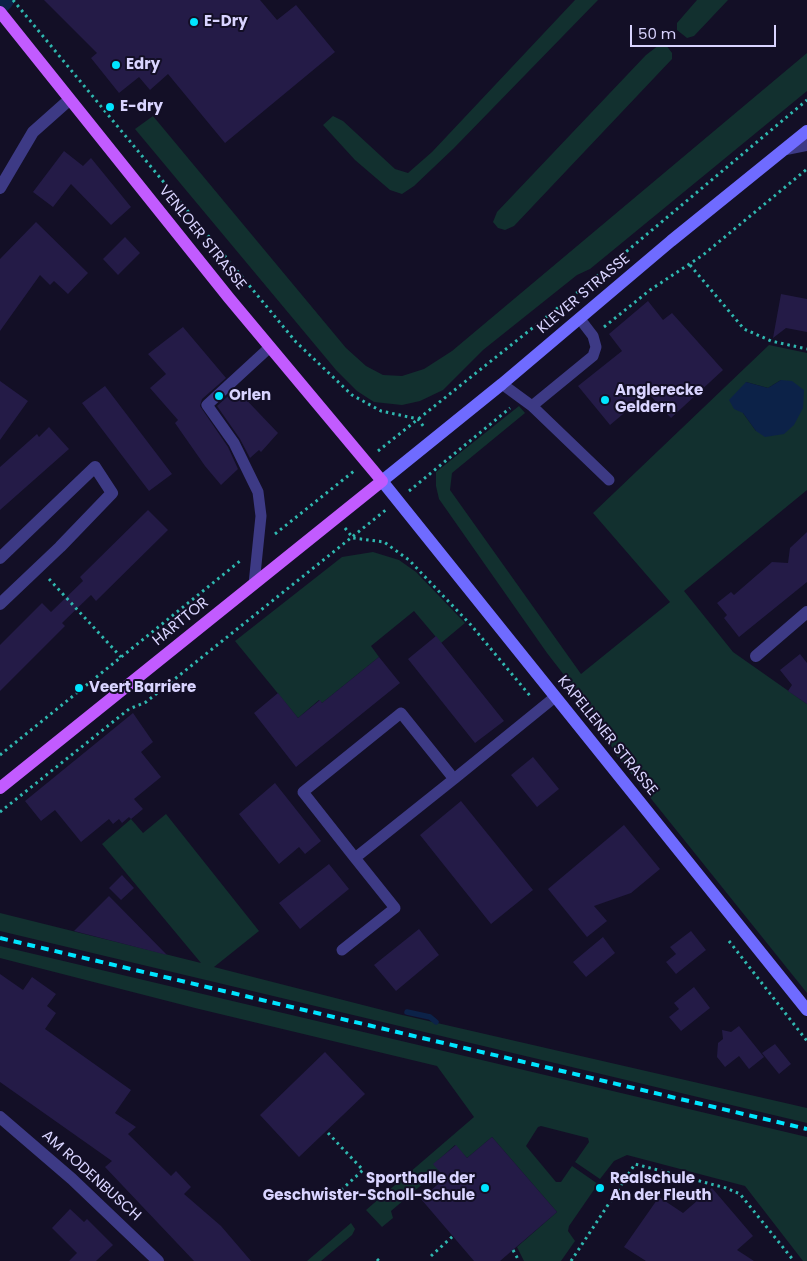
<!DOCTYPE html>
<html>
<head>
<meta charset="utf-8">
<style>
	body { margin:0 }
	#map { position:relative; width:807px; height:1261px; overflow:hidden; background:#130f26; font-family:Poppins,sans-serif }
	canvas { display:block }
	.scale { position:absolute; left:630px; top:25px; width:146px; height:22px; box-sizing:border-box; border:2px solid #d9d4ff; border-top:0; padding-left:6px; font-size:15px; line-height:18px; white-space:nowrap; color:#d9d4ff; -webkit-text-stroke:4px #130f26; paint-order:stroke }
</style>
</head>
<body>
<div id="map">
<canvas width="807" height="1261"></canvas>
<div class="scale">50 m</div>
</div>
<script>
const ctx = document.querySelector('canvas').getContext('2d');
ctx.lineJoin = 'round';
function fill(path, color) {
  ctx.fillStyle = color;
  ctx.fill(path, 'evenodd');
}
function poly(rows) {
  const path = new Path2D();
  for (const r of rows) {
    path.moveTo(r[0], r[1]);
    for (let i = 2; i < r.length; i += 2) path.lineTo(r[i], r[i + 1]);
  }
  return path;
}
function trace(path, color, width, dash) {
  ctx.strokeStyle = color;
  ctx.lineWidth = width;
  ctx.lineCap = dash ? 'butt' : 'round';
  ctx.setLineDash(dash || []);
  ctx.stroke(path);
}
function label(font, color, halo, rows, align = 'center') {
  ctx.font = font + ' Poppins,sans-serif';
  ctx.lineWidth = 4;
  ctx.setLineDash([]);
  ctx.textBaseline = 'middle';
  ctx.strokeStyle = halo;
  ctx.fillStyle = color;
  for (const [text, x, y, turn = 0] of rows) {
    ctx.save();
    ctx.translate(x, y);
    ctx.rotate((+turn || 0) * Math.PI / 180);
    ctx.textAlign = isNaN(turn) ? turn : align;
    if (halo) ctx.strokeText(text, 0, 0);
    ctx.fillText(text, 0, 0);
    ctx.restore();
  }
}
fill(poly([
	[575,0,598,0,454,148,414,186,402,194,390,190,355,160,323,125,333,116,343,121,395,169,408,173,432,152],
	[697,0,728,0,694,36,687,38,677,30,677,23],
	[659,45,666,45,672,53,672,59,514,226,505,230,498,228,493,222,497,212,646,55],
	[807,53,807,91,590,269,577,275,483,350,443,390,420,401,402,405,374,402,357,391,336,370,135,129,153,116,346,348,366,366,383,375,402,376,424,369,452,351],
	[769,345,807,353,807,490,684,591,733,652,807,704,807,993,616,755,595,715,547,653,439,499,436,486,436,472,519,406,525,413,452,473,450,490,581,674,670,602,593,513],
	[781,380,756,431,743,413,746,382,768,388],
	[373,552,399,560,416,572,465,623,441,643,414,611,371,646,379,657,322,703,319,700,298,718,235,641,342,557],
	[166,814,259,931,214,967,398,1014,807,1108,807,1123,0,931,0,913,201,963,102,844,131,819,143,833],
	[0,946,807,1137,807,1261,803,1261,745,1186,627,1155,614,1161,600,1179,575,1162,589,1142,588,1138,541,1126,538,1127,526,1146,556,1182,561,1182,572,1166,598,1184,569,1226,568,1231,575,1241,561,1261,524,1261,517,1247,557,1212,492,1137,467,1158,455,1145,434,1164,439,1170,391,1211,393,1218,382,1227,366,1210,474,1117,437,1066,195,1008,0,958],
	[351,1223,355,1229,352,1235,321,1261,307,1261]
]), '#12302f');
fill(poly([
	[781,380,792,381,804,390,803,408,794,425,784,434,765,437,756,431,743,413,734,409,729,400,746,382,768,388]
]), '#0c2248');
trace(poly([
	[407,1012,430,1017,436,1022]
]), '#0c2248', 5.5);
trace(poly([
	[0,4,4,0]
]), '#0c2248', 20);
fill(poly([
	[44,0,260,0,277,20,296,5,335,52,225,143,168,74,150,90,139,77,119,93,91,58,97,53],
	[64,151,83,166,91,158,131,207,111,225,71,184,53,207,33,192],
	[36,222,88,273,68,294,54,281,50,285,40,275,0,331,0,259],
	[125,237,140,253,118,275,103,259],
	[781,294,807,299,807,332,786,328,773,338],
	[648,301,663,320,672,313,723,370,671,418,648,393,610,425,578,386,622,351,609,334],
	[183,327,226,378,202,399,200,406,228,447,238,469,221,485,205,466,175,423,178,420,150,388,166,374,148,354],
	[0,381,28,401,0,440],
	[105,386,172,474,149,491,82,403],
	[236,389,278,433,261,452,259,450,250,458,240,439,217,406],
	[49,427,69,449,0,510,0,467,37,434,39,437],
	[148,510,168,530,96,601,91,595,62,623,65,626,0,691,0,645,42,603,51,612,83,581,80,577],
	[807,532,807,582,739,637,724,618,727,615,717,603,731,592,734,595,772,562,788,563,790,548],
	[436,636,504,721,475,743,408,659],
	[800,654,807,663,807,704,788,691,792,685,780,670],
	[379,657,400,683,296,767,254,713,278,693,298,718,320,700,322,703],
	[133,713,153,742,141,752,161,777,134,799,143,809,131,819,129,817,122,823,119,819,113,824,109,819,81,842,55,810,41,821,25,801],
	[533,757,559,789,537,807,511,775],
	[275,783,321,841,305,854,299,847,279,864,239,814],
	[461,801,533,890,491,924,420,835],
	[624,825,660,869,631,893,594,906,607,921,587,937,548,889],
	[329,864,349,889,300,929,279,903],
	[122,875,134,888,121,900,109,888],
	[109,896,167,955,74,931],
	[419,929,439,955,396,991,374,965],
	[691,931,706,950,676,974,666,962,676,954,670,947],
	[603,937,615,953,586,977,573,962],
	[0,974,23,990,32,977,56,994,47,1006,56,1013,45,1029,131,1090,115,1113,136,1127,128,1134,171,1176,176,1171,191,1187,184,1194,221,1226,251,1261,194,1261,105,1167,112,1161,0,1082],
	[694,987,710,1008,681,1031,669,1017,679,1009,674,1003],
	[739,1026,764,1057,749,1069,739,1056,725,1067,717,1057,718,1043,723,1039,722,1030,731,1032],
	[775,1044,791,1064,779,1074,762,1053],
	[325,1052,365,1094,299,1157,260,1115],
	[492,1137,557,1212,500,1261,474,1261,421,1199,445,1178,433,1164,456,1145,467,1158],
	[712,1188,753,1236,737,1250,754,1261,646,1261,624,1247,659,1197,683,1213],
	[70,1209,84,1222,87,1219,113,1245,96,1261,69,1261,77,1253,52,1228]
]), '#241b47');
trace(poly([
	[13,0,296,342,352,395,381,411,418,419,424,427],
	[690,265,744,329,771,341,807,349],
	[604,327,650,290,703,255,807,169],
	[378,451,584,287,807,100],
	[409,491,510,408],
	[345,528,353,538,384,542,409,560,471,625,531,697],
	[275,534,354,471],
	[49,579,121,657],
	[0,755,240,561],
	[0,812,129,709,146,702,387,509],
	[729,941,807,1041],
	[328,1133,363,1170,339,1192],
	[513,1250,519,1261],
	[431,1256,453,1236],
	[377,1259,379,1261],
	[571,1261,635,1164,726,1188,740,1194,794,1261]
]), '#2fb8b0', 3, [2.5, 4]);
trace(poly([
	[580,319,593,336,596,347,593,356,532,406,609,480],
	[502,384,532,406],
	[254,584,261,516,258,492,234,443,207,405,270,347],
	[454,779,355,858,303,792,401,713,454,779,555,697],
	[342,950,395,908,355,858]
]), '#3d3a85', 11);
trace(poly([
	[786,149,807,145],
	[0,188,33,132,69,100],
	[0,558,95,467,112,493,60,547,0,604],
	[756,656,807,612],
	[0,1117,72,1179,158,1261]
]), '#3d3a85', 12);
trace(poly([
	[807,131,671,241,502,384,382,481,807,1010]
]), '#6f6bff', 12);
trace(poly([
	[0,12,229,298,382,481,0,788]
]), '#c25bff', 12);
trace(poly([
	[0,938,807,1129]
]), '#00e5ff', 4, [8, 6]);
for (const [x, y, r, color] of [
	[194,22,5,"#00e5ff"],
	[116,65,5,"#00e5ff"],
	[110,107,5,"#00e5ff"],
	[219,396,5,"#00e5ff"],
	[605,400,5,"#00e5ff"],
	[79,688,5,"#00e5ff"],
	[485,1188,5,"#00e5ff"],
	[600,1188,5,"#00e5ff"]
]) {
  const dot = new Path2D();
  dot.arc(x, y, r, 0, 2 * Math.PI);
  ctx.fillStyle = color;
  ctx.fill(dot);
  trace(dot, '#130f26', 2);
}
label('bold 15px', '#d9d4ff', '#130f26', [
	["E-Dry",204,22],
	["Edry",126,65],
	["E-dry",120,107],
	["Anglerecke",615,391],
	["Geldern",615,408],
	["Orlen",229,396],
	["Veert Barriere",89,688],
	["Sporthalle der",475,1179,"right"],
	["Geschwister-Scholl-Schule",475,1196,"right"],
	["Realschule",610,1179],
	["An der Fleuth",610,1196]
], 'left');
label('15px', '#d9d4ff', '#130f26', [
	["VENLOER STRASSE",202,238,51],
	["KLEVER STRASSE",584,294,-40],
	["HARTTOR",181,622,-39],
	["KAPELLENER STRASSE",607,736,51],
	["AM RODENBUSCH",91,1176,42]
]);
</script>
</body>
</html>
